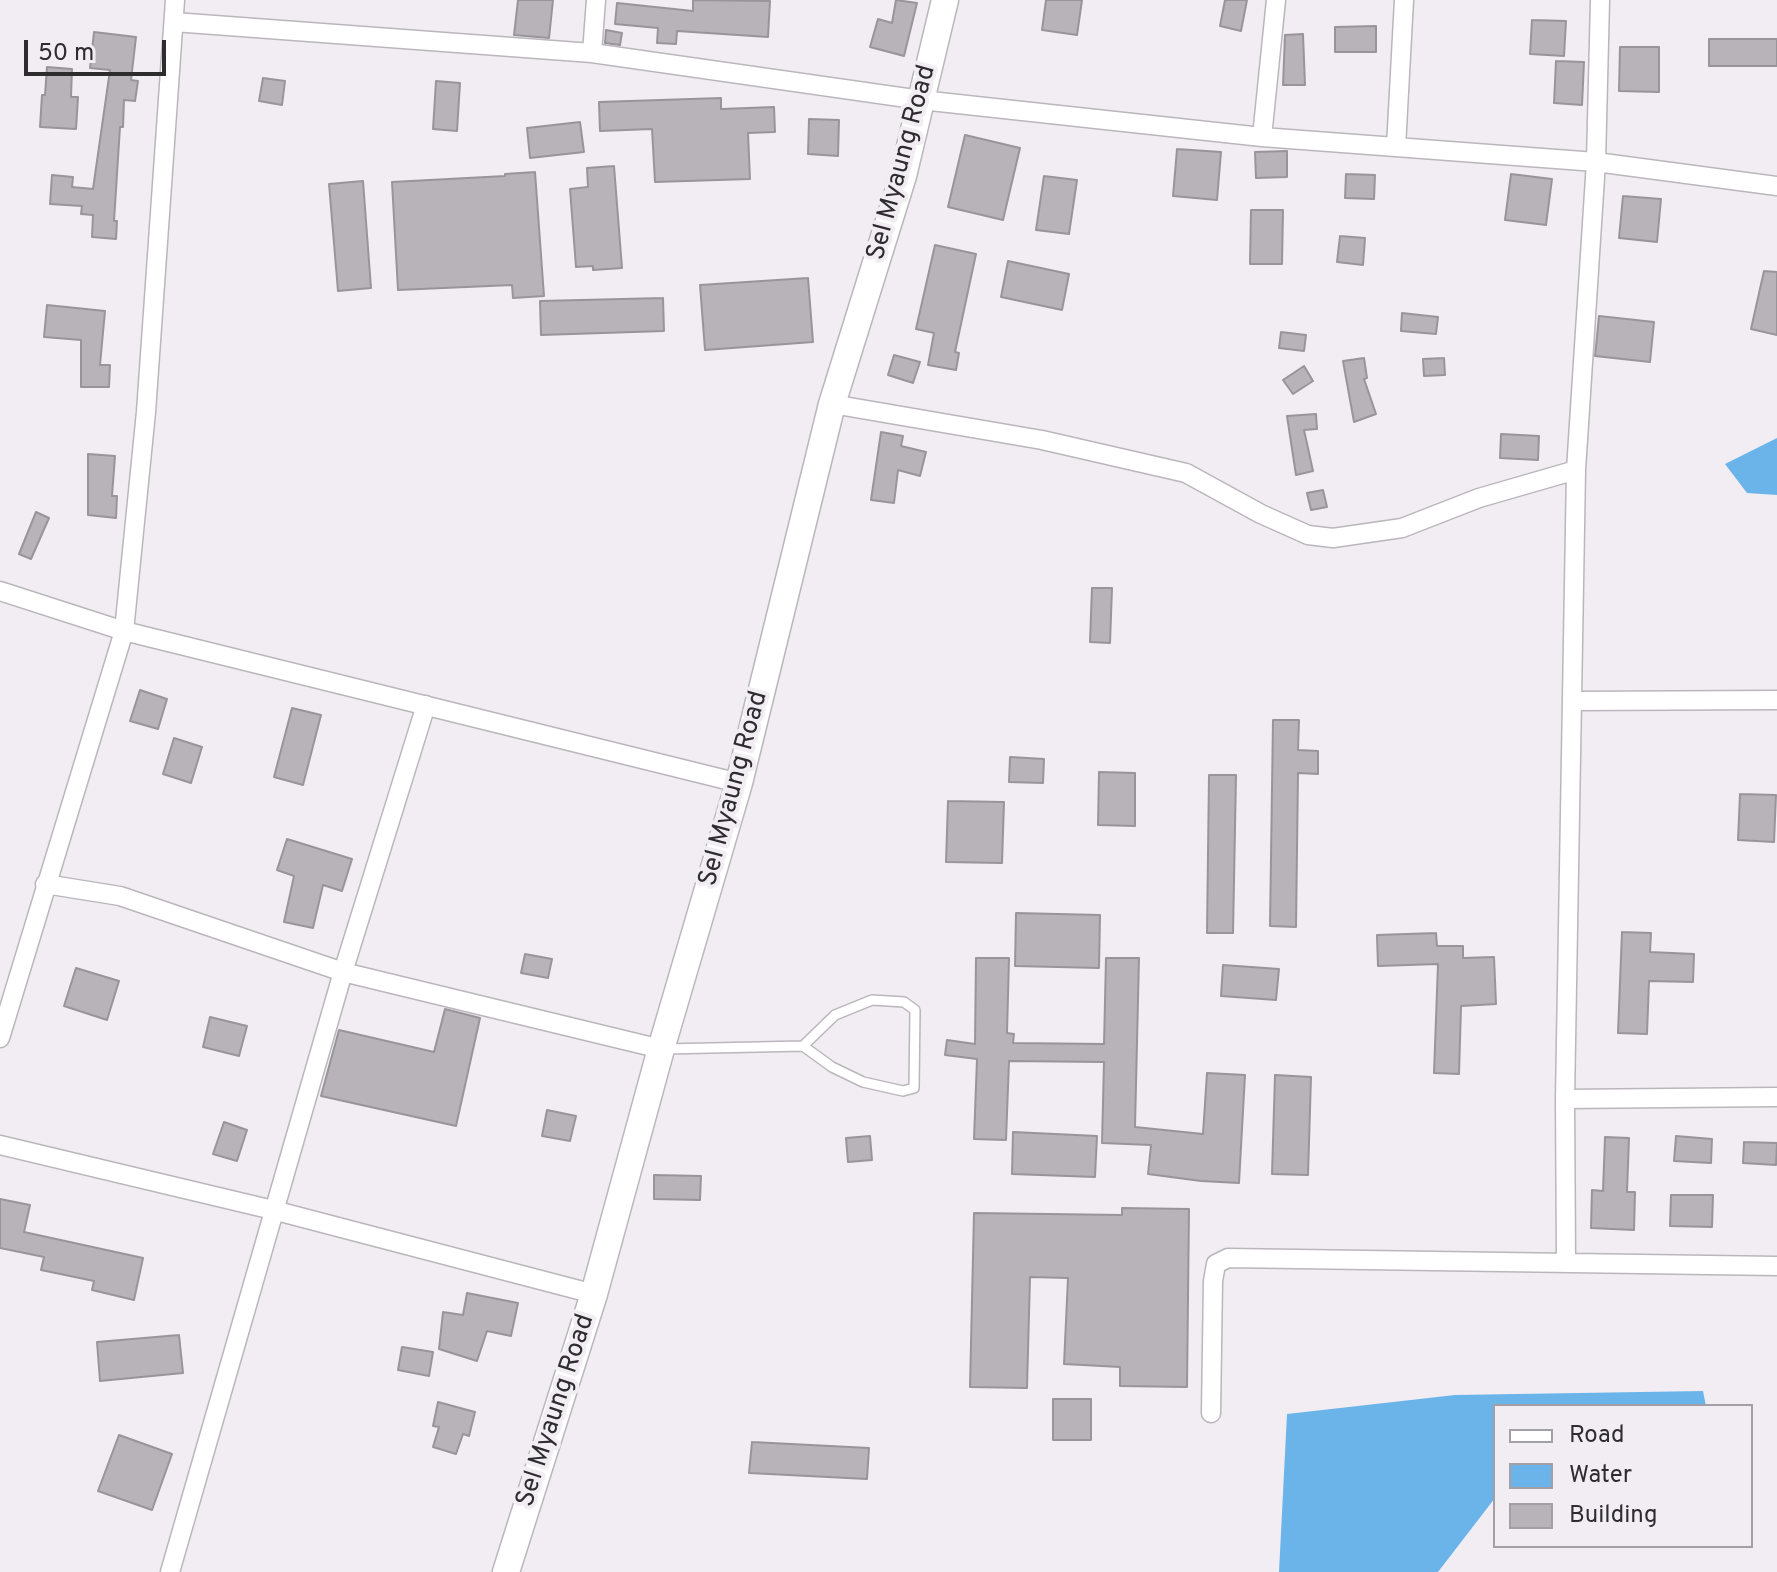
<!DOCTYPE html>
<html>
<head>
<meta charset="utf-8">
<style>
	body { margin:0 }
	#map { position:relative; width:1777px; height:1572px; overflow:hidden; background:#f1edf3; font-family:Overpass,sans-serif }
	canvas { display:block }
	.legend { position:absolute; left:1493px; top:1404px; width:260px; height:144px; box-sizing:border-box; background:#f1edf3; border:2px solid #a3a0a5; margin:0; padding:10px 14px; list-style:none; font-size:24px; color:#2e2c2f }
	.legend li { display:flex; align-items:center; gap:16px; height:40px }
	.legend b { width:40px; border:2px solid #a3a0a5 }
	.scale { position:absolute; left:24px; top:40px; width:142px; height:36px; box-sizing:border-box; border:4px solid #2e2c2f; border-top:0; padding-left:10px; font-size:24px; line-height:28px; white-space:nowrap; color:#2e2c2f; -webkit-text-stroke:6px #f1edf3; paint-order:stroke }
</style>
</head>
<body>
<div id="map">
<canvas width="1777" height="1572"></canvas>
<ul class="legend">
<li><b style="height:10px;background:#fff"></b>Road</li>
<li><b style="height:22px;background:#6bb4ea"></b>Water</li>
<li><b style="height:22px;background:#b7b3b9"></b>Building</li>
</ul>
<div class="scale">50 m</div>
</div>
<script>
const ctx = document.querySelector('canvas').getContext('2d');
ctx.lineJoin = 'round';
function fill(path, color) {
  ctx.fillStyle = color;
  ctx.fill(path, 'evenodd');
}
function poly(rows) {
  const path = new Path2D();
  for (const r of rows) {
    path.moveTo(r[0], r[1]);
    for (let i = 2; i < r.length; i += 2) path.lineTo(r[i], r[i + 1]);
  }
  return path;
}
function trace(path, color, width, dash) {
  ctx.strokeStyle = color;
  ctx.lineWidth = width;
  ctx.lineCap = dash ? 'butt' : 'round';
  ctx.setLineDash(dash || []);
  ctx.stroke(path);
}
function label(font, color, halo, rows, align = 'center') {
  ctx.font = font + ' Overpass,sans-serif';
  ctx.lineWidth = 8;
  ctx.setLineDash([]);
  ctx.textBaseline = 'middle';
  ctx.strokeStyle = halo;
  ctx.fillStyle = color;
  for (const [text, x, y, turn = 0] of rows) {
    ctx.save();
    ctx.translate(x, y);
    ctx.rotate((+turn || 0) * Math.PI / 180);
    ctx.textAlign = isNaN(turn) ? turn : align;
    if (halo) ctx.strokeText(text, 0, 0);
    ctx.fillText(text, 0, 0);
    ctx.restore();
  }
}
fill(poly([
	[1777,438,1777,495,1747,493,1725,464],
	[1703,1391,1706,1406,1495,1406,1495,1498,1438,1572,1279,1572,1287,1414,1455,1395]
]), '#6bb4ea');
const building = poly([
	[518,0,553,0,549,38,514,35,518,0],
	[693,0,770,1,768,37,677,31,676,44,657,43,658,28,615,24,617,3,693,11,693,0],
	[896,0,917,3,904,56,870,47,878,19,892,23,896,0],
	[1046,0,1082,0,1077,35,1042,30,1046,0],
	[1225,0,1247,0,1241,31,1220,26,1225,0],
	[1532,20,1566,21,1564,56,1530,54,1532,20],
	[1376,26,1376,52,1335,52,1335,27,1376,26],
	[606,30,622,33,620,45,605,43,606,30],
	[94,32,136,37,131,80,138,81,135,101,124,100,123,127,120,127,114,221,117,221,116,239,92,237,93,215,81,214,82,206,50,204,52,175,73,177,72,187,93,189,110,70,90,68,94,32],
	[1303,34,1305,85,1283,85,1285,35,1303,34],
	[1709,39,1777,39,1777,66,1709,66,1709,39],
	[1620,47,1659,47,1659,92,1619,91,1620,47],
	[1556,61,1584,62,1582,105,1554,103,1556,61],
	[47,67,72,69,71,97,78,97,76,129,40,127,42,95,45,95,47,67],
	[263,78,285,81,282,105,259,101,263,78],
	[436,81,460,83,457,131,433,129,436,81],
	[721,98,721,109,774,107,775,132,748,133,750,179,655,182,652,129,600,131,599,102,721,98],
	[809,119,839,120,838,156,808,154,809,119],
	[580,122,584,152,530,158,527,128,580,122],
	[965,135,1020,148,1003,220,948,207,965,135],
	[1177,149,1221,152,1217,200,1173,196,1177,149],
	[1287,151,1287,177,1256,178,1255,152,1287,151],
	[614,166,622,268,593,270,593,266,576,267,570,189,588,187,587,168,614,166],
	[535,172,544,296,513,298,512,285,398,290,392,182,505,176,505,174,535,172],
	[1346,174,1375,175,1374,199,1345,198,1346,174],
	[1511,174,1552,179,1546,225,1505,220,1511,174],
	[1044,176,1077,180,1069,234,1036,230,1044,176],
	[363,181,371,288,338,291,329,184,363,181],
	[1623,196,1661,199,1657,242,1619,238,1623,196],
	[1251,210,1283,210,1282,264,1250,264,1251,210],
	[1340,236,1365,238,1363,265,1337,262,1340,236],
	[935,245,976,254,955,352,959,353,956,370,928,365,934,333,916,329,935,245],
	[1008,261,1069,274,1062,310,1001,297,1008,261],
	[1764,271,1777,272,1777,335,1751,329,1764,271],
	[808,278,813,342,705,350,700,285,808,278],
	[663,298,664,331,541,335,540,301,663,298],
	[47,305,105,311,100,365,110,365,109,387,81,387,81,340,44,337,47,305],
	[1402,313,1438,317,1436,334,1401,331,1402,313],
	[1599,316,1654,322,1650,362,1595,356,1599,316],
	[1281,332,1306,335,1304,351,1279,348,1281,332],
	[894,355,920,362,913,383,888,375,894,355],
	[1364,358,1367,378,1364,379,1376,414,1354,422,1343,361,1364,358],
	[1444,358,1445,375,1424,376,1423,359,1444,358],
	[1304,366,1313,381,1293,394,1283,380,1304,366],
	[1316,414,1317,429,1304,430,1313,471,1296,475,1287,416,1316,414],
	[881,432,903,436,901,446,926,452,920,476,898,470,894,503,871,500,881,432],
	[1501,434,1539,436,1538,460,1500,458,1501,434],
	[88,454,115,456,112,496,117,496,116,518,88,515,88,454],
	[1323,490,1327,507,1311,510,1307,493,1323,490],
	[36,512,49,518,31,559,19,554,36,512],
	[1092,588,1112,588,1110,643,1090,642,1092,588],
	[140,690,167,699,158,729,130,721,140,690],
	[292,708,321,715,303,785,274,777,292,708],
	[1273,720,1299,720,1298,750,1318,751,1318,774,1298,773,1296,927,1270,926,1273,720],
	[174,738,202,747,191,783,163,774,174,738],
	[1010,757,1044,759,1043,783,1009,782,1010,757],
	[1099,772,1135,773,1135,826,1098,825,1099,772],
	[1209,775,1236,775,1233,933,1207,933,1209,775],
	[1740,794,1776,795,1774,842,1738,840,1740,794],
	[948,801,1004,802,1002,863,946,862,948,801],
	[287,839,352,859,342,891,323,885,313,928,284,922,294,876,277,870,287,839],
	[1016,913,1100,915,1099,968,1015,966,1016,913],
	[1622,932,1651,933,1650,952,1694,954,1693,982,1649,981,1647,1034,1618,1033,1622,932],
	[1436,933,1437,946,1463,946,1463,958,1494,957,1496,1004,1461,1006,1459,1074,1434,1073,1438,964,1378,966,1377,935,1436,933],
	[525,954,552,959,548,978,521,973,525,954],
	[976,958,1009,958,1007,1033,1014,1034,1013,1043,1104,1044,1106,958,1139,958,1135,1127,1203,1134,1207,1073,1245,1075,1239,1183,1201,1181,1148,1174,1151,1145,1102,1143,1104,1062,1009,1061,1006,1140,974,1139,977,1059,945,1055,947,1040,975,1044,976,958],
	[1223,965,1279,969,1276,1000,1221,996,1223,965],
	[76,968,119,981,107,1020,64,1006,76,968],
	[445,1009,480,1018,456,1126,321,1096,339,1030,434,1052,445,1009],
	[210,1017,247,1026,239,1056,203,1047,210,1017],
	[1275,1075,1311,1077,1308,1175,1272,1174,1275,1075],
	[547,1110,576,1116,570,1141,542,1136,547,1110],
	[224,1122,247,1130,237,1161,213,1154,224,1122],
	[1013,1132,1097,1136,1095,1177,1012,1174,1013,1132],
	[870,1136,872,1160,848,1162,846,1138,870,1136],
	[1676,1136,1712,1139,1711,1163,1674,1161,1676,1136],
	[1605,1137,1629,1138,1627,1192,1635,1192,1634,1230,1591,1228,1592,1190,1603,1191,1605,1137],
	[1744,1142,1777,1143,1776,1165,1743,1163,1744,1142],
	[654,1175,701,1176,700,1200,654,1199,654,1175],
	[1671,1195,1713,1195,1712,1227,1670,1226,1671,1195],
	[0,1199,30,1205,24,1232,143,1258,134,1300,92,1290,94,1281,41,1270,44,1257,0,1248,0,1199],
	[1122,1208,1189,1209,1187,1387,1120,1386,1120,1367,1064,1364,1068,1278,1030,1277,1027,1388,970,1387,974,1213,1122,1215,1122,1208],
	[467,1293,518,1303,511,1336,487,1331,477,1361,439,1349,443,1312,463,1315,467,1293],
	[179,1335,183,1373,100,1381,97,1342,179,1335],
	[402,1347,433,1352,429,1376,398,1370,402,1347],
	[1053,1399,1091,1399,1091,1440,1053,1440,1053,1399],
	[438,1402,475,1412,469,1436,463,1434,456,1454,433,1447,439,1427,433,1426,438,1402],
	[119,1435,172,1454,152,1510,98,1491,119,1435],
	[752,1442,869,1448,867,1479,749,1473,752,1442]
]);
fill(building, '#b7b3b9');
trace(building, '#98959a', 2);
const lane = poly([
	[872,1000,904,1002,915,1010,914,1088,903,1091,863,1082,832,1067,803,1046,835,1015,872,1000],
	[665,1049,803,1046]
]);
const street = poly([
	[174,22,592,53,921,100,1262,137,1596,162,1777,186],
	[592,53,596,0],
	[1262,137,1276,0],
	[1396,147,1404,0],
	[832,404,1042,440,1186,473,1261,514,1308,535,1333,538,1402,528,1479,498,1576,470],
	[0,591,124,631,739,783],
	[1573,701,1777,700],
	[45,884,120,896,343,972,661,1049],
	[0,1038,124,631,146,412,175,0],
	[1565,1099,1777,1097],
	[0,1145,273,1210,594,1294],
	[1566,1261,1565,1099,1576,470,1596,162,1600,0],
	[1211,1413,1213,1281,1216,1264,1228,1258,1777,1266],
	[170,1572,343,972,426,705]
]);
const secondary = poly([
	[506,1572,594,1294,661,1049,739,783,832,404,903,176,945,0]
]);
trace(lane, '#bab6bc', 12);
trace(street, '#bab6bc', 21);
trace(secondary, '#bab6bc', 29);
trace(lane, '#fff', 9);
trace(street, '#fff', 18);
trace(secondary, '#fff', 26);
label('26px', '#2e2c2f', '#f1edf3', [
	["Sel Myaung Road",903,163,-75],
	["Sel Myaung Road",735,789,-75],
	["Sel Myaung Road",557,1411,-72]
]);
</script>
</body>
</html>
